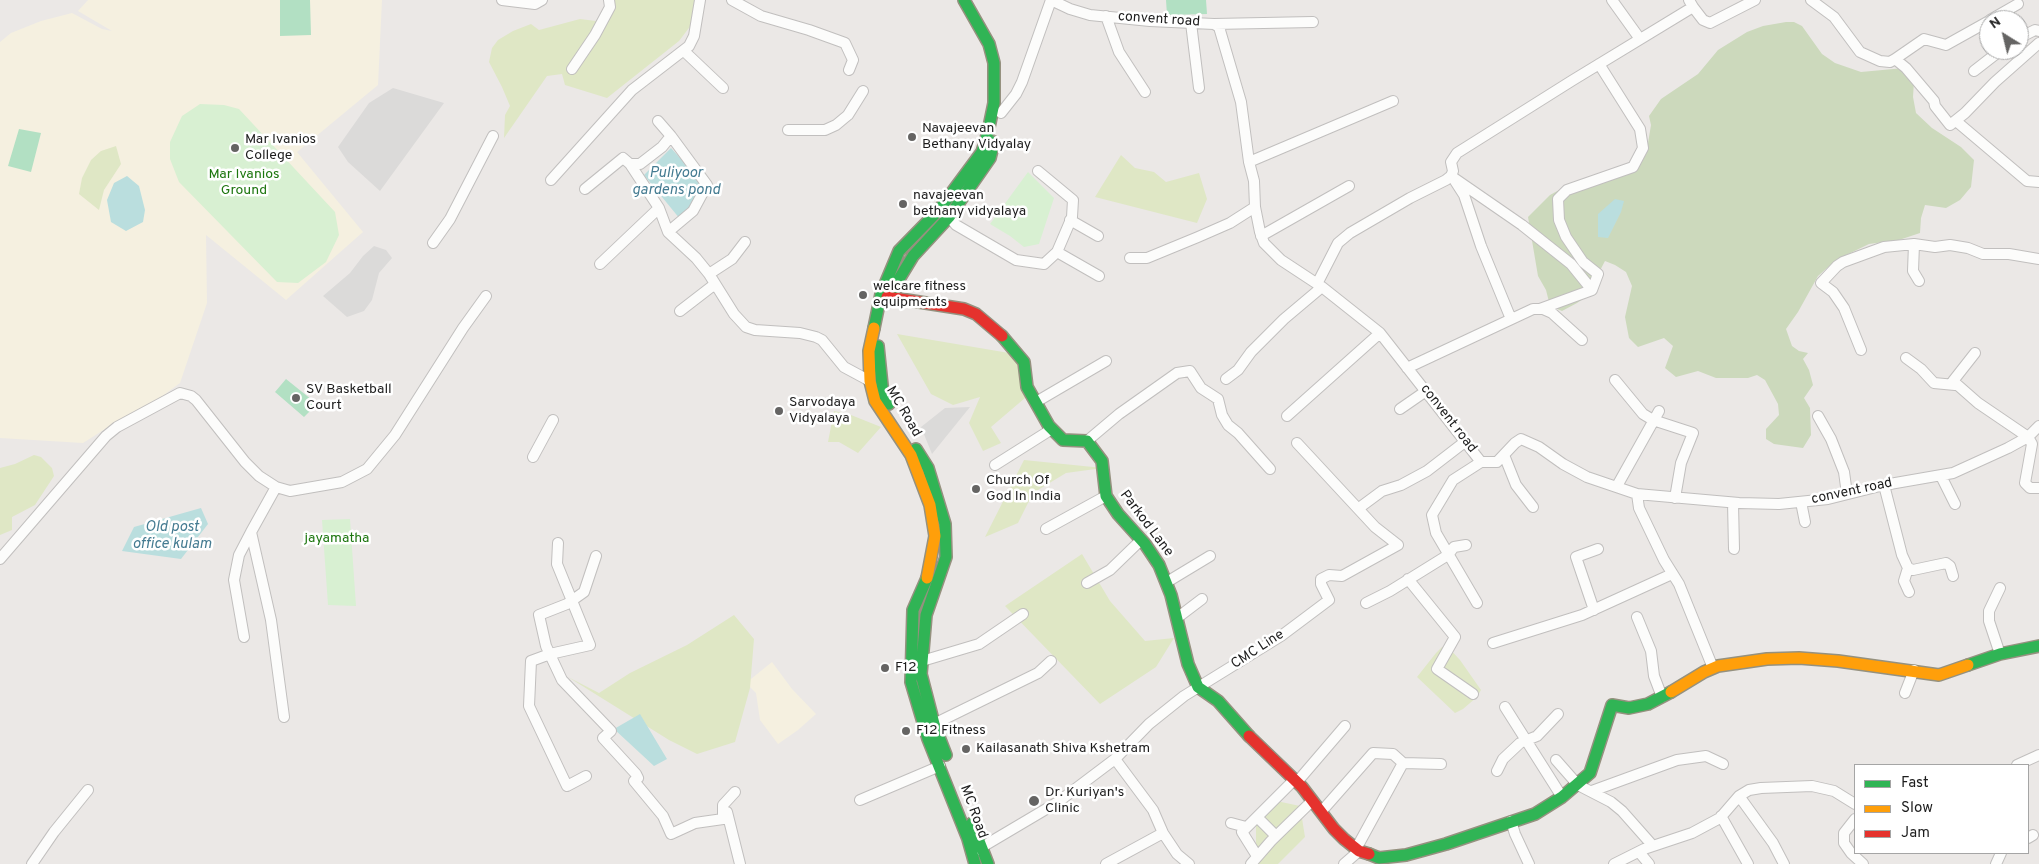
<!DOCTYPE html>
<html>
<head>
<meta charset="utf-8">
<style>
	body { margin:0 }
	#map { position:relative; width:2039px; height:864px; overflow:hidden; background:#ebe8e6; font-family:Overpass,sans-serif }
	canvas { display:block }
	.legend { position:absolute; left:1854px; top:764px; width:175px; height:90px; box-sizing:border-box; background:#fff; border:1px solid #a5a5a5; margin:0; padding:6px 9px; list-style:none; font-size:15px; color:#1d1d1d }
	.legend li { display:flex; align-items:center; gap:10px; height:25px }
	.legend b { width:25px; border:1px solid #a5a5a5 }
	.north { position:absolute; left:1979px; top:10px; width:50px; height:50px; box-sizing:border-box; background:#fff; border:1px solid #a5a5a5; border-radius:50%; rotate:324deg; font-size:14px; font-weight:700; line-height:20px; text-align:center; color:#1d1d1d }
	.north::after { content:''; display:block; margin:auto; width:18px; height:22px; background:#656463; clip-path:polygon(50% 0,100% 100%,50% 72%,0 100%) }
</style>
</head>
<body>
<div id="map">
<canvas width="2039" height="864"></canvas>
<ul class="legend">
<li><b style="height:6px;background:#30b455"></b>Fast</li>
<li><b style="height:6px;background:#ff9f0a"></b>Slow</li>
<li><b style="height:6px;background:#e5322d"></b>Jam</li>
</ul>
<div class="north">N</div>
</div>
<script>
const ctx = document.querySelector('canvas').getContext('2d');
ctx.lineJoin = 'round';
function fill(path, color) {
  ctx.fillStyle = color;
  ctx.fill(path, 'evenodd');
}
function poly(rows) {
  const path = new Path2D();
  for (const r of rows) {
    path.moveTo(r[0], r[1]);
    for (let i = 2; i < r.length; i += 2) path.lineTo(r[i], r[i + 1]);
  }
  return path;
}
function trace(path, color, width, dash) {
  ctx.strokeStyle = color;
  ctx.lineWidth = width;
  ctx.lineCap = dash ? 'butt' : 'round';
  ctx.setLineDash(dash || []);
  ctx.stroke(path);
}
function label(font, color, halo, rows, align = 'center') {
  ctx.font = font + ' Overpass,sans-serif';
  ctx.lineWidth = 5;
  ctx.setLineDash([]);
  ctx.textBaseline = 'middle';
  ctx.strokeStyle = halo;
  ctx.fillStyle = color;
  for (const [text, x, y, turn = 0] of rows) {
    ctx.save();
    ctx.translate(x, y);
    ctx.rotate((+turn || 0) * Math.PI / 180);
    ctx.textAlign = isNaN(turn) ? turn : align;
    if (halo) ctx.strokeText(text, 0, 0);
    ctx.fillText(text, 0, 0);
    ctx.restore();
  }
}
fill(poly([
	[88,0,382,0,378,85,297,152,363,232,286,300,206,235,207,303,180,383,153,403,113,424,83,443,0,438,0,42,11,33,41,21,72,13,102,29,112,31,78,11],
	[772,662,792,689,816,714,798,730,778,744,760,720,756,693,746,683]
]), '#f5f0e0');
fill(poly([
	[612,0,700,0,695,20,679,41,607,98,565,85,562,74,547,76,504,138,505,115,510,106,502,87,489,62,492,48,498,40,513,31,531,24,539,30,580,19,596,21,607,4],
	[116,146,121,164,104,190,99,210,79,194,82,178,91,160,101,151],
	[1121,155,1135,168,1154,172,1166,182,1199,173,1207,199,1197,223,1095,197],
	[897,334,1009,353,1017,364,1029,367,1032,392,991,427,1001,443,983,451,969,423,980,397,953,405,931,394],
	[834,411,851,415,881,427,858,453,839,442,828,442],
	[34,455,41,457,52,468,54,476,35,505,12,517,12,530,0,535,0,468,15,464],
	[1024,460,1103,468,1066,473,1033,493,1018,523,985,537],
	[1082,554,1110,601,1145,641,1174,638,1156,667,1100,704,1005,606],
	[734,615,754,639,750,688,735,742,697,754,669,740,568,677,599,693,630,673,687,645],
	[1447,646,1460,660,1481,690,1477,697,1463,709,1455,713,1417,677,1436,653,1442,647],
	[1267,799,1300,806,1305,837,1278,864,1256,864,1256,816]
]), '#dfe7c5');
fill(poly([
	[1786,22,1794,22,1802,26,1822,54,1835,63,1861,72,1904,68,1914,81,1913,97,1916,113,1932,128,1961,147,1974,160,1971,187,1960,200,1946,208,1925,205,1921,218,1920,233,1899,240,1869,244,1836,260,1818,276,1798,312,1786,329,1792,346,1799,351,1808,353,1803,359,1809,370,1813,385,1804,398,1810,408,1811,435,1803,448,1774,444,1766,439,1766,429,1779,415,1778,404,1765,380,1757,375,1748,378,1716,378,1698,371,1676,377,1665,368,1673,346,1664,338,1638,347,1629,338,1625,317,1632,286,1626,272,1615,265,1605,261,1595,280,1593,292,1577,303,1562,311,1550,306,1546,290,1538,276,1528,217,1550,195,1572,183,1619,167,1646,155,1651,125,1649,116,1661,99,1698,74,1718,50,1747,32,1763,26]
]), '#ccd9bc');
fill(poly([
	[200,104,224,105,239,109,335,212,339,235,326,262,298,283,277,282,179,182,170,159,170,142,182,116],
	[1028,172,1054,198,1039,244,1024,247,1010,236,990,224],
	[350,519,356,606,328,605,322,520]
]), '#d8f0d2');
fill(poly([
	[280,0,310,0,311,35,280,36],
	[1166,0,1206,0,1207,14,1167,15],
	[19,129,41,133,31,172,8,166],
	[286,379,317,404,304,417,275,392]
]), '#b2e0c3');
fill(poly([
	[393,88,444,103,380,191,348,162,338,147,369,103],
	[374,246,386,250,392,258,379,273,372,300,364,311,347,317,323,296,350,273,363,256],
	[970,407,932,454,921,427,945,408]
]), '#dbdad9');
fill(poly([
	[671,148,709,190,680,219,644,175],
	[127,176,139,186,145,210,143,222,126,231,111,222,107,200,114,183],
	[1615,199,1624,201,1621,212,1608,238,1598,237,1598,214],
	[201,508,208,524,181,559,122,551,134,527],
	[640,714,667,759,654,766,614,729]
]), '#badede');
const street = poly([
	[502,0,535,4,542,0],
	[732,0,761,16,809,30,845,43,853,60,849,70],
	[1051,0,1070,9,1090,15,1150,21,1214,24,1219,27,1241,102,1249,162,1254,181,1255,207,1260,232,1264,243,1281,260,1322,287,1380,333,1481,462,1497,462,1515,443,1521,439,1539,447,1563,464,1587,477,1637,494,1739,503,1779,504,1828,499,1884,485,1953,473,2008,448,2028,437,2039,426],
	[1612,0,1640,39],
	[1811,0,1834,17,1860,52,1880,61,1890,62,1895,59,1906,68,1934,101,1935,106,1950,125,1965,113,1995,82,2039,43],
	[1693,7,1703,20,1710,23,1755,0],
	[1106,16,1119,52,1145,92],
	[1990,20,2018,4],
	[1191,23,1199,88],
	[1214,24,1313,22],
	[2019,38,2035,30,2039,31],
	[684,51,723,88],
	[1895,59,1924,39,1946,45,1989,21],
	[572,69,595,35,610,7,609,0],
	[1974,71,2001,50],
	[1001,113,1016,94,1022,82,1051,0],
	[658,121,671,136],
	[1956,121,2027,181,2039,182],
	[788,130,825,130,836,125,848,115,863,91],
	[1249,162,1393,101],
	[630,164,640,164,662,147,671,136,707,185,693,211,668,232],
	[1451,176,1522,225,1571,264,1592,290],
	[551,180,632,90,689,46,694,36,700,0],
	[1455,181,1464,195,1481,246,1511,319],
	[585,189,623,158,630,164,659,208,668,232,696,258,709,274,734,314,746,327,755,330,800,333,816,337,822,340,844,367,870,381],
	[949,217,956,225,1016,260,1044,264,1057,252,1072,217,1073,200,1038,171],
	[1070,220,1098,236],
	[1261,236,1349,186],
	[433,243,450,219,493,136],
	[1914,244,1913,271,1919,281],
	[1057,252,1099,276],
	[1130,258,1147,258,1198,237,1230,223,1255,207],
	[600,264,659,208],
	[709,274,732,259,745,242],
	[1317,284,1338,243,1350,233,1410,198,1446,180,1451,176,1453,171,1451,162,1457,153,1573,80,1693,7,1689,0],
	[1540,309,1592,290,1598,274,1583,262,1566,237,1559,220,1558,199,1567,190,1633,167,1643,148,1640,129,1599,64],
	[680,311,715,284],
	[1861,350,1844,308,1833,292,1821,283,1837,266,1843,262,1884,247,1914,244,1935,247,1950,245,1968,248,1983,254,2009,254,2039,259],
	[1975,353,1953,381,1978,403,2028,437,2032,444,2025,483,2030,488,2039,488],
	[1906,358,1921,369,1934,383,1955,385],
	[1407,368,1533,309,1543,309,1552,313,1582,340],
	[1226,379,1238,370,1251,352,1284,319,1322,287],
	[1615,380,1643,414,1653,420,1693,433,1681,463,1675,498],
	[1036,402,1106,361],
	[1400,409,1426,391],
	[1287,416,1380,333],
	[1818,416,1831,439,1844,472,1847,494],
	[1087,441,1119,414,1177,373,1190,371,1201,388,1218,399,1222,415,1228,425,1238,433,1270,469],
	[1504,455,1516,485,1533,507],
	[533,457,553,420],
	[995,465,1052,429],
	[1941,476,1955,504],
	[1884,485,1902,555,1908,568,1913,570,1946,563,1950,566,1953,576],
	[1617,486,1659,411],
	[276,487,251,532,271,620,284,717],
	[1637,494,1639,508,1664,560,1679,584,1713,668],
	[1801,502,1805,522],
	[1733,503,1734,549],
	[1359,508,1382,491,1401,485,1427,471,1466,441],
	[1046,529,1106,496],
	[558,543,557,564,590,645,550,654,531,661,529,706,567,786,586,776],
	[596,556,584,592,567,604,539,615,546,646,562,680,611,731,603,738,636,774,638,778,634,781,663,816,671,834,695,823,723,819,723,805,735,792],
	[0,559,106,436,117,427,180,393,191,396,196,400,245,462,259,476,276,487,290,491,342,482,367,469,395,435,463,328,486,296],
	[1908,568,1904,581,1909,592],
	[1408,579,1455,637,1437,669,1473,694],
	[1167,582,1210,556],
	[1087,583,1110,570,1141,540],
	[2000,588,1989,611,1989,621,2000,654],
	[1366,603,1390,591,1448,555,1454,547,1466,545],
	[1477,603,1436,533,1432,515,1453,480,1481,462],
	[1594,610,1576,557,1598,549],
	[1637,617,1651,651,1654,676,1662,697],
	[1177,618,1202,599],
	[244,637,234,580,239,555,251,532],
	[1493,643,1582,615,1672,574],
	[922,661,979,644,1023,614],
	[1905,693,1914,670],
	[1505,707,1562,797],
	[934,724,1038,673,1051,661],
	[1115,759,1153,810,1163,833,1177,854,1189,864],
	[1556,760,1578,785,1611,802,1622,811,1653,846],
	[2017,765,2039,755],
	[1497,771,1503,759,1520,743,1537,736,1558,714],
	[1297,782,1345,726],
	[1592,791,1677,760,1706,756,1723,764],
	[1739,796,1773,843,1784,864],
	[860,800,940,766],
	[727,812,740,864],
	[1321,812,1373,753,1393,754,1403,763,1441,764],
	[1721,816,1748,864],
	[1257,817,1276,836],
	[1855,819,1844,833,1844,843,1851,853,1863,864],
	[1511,821,1515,834,1529,864],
	[1231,823,1246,827],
	[2028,838,2033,835],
	[1356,849,1403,763],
	[977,850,1058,802,1115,759,1149,724,1184,696,1281,636,1329,600,1321,584,1321,579,1329,575,1342,576,1398,545,1375,527,1297,443],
	[1639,852,1649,864],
	[1257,856,1242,832,1294,780],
	[32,864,54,832,88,790],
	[1106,864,1163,833],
	[1251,864,1271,841,1312,801],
	[1344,864,1359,851],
	[1614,864,1644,849,1692,833,1720,818,1739,796,1749,790,1761,788,1812,786,1834,791,1855,804],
	[1996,864,2001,853]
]);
const fast = poly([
	[888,297,913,256,949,217,990,158,994,142],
	[874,328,881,294,899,251,939,210,982,152,988,132,994,103,994,63,989,44,964,0],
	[1002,336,1024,362,1027,387,1049,426,1063,440,1087,441,1102,461,1106,496,1118,514,1145,544,1159,565,1171,595,1188,664,1198,687,1218,701,1249,736],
	[878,346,883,395,889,404],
	[916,449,928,468,945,524,946,557,926,615,921,674,934,724,946,755],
	[927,578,913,610,911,682,928,739,968,839,975,864],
	[1968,665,2000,654,2039,646],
	[972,823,988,864],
	[1369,854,1379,858,1406,855,1446,844,1535,814,1562,797,1590,773,1612,705,1629,708,1648,704,1671,692]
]);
const slow = poly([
	[874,328,869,351,870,381,875,401,911,455,930,505,935,536,927,578],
	[1671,692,1704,672,1718,666,1767,659,1799,658,1838,661,1939,675,1968,665]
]);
const jam = poly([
	[887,297,964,309,976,314,1002,336],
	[1249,736,1302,787,1334,829,1344,839,1359,851,1369,854]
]);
trace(street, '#c1bfbe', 12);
trace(fast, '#95917f', 14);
trace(slow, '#95917f', 14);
trace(jam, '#95917f', 14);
trace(street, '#fcfcfb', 10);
trace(fast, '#30b455', 11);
trace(slow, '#ff9f0a', 11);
trace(jam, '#e5322d', 11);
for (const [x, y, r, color] of [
	[912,137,5,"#656463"],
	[235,148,5,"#656463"],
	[903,204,5,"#656463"],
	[863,295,5,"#656463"],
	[296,398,5,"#656463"],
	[779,411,5,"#656463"],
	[976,489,5,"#656463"],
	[885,668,5,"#656463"],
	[906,731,5,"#656463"],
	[966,749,5,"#656463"],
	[1034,801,6,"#656463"]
]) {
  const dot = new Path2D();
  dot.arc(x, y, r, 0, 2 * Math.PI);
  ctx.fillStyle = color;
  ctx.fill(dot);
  trace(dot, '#fff', 2);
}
label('14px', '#1d1d1d', '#fff', [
	["convent road",1159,20,4],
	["MC Road",903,412,60],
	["convent road",1448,419,52],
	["convent road",1852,492,-12],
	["Parkod Lane",1146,524,53],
	["CMC Line",1258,650,-33],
	["MC Road",973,812,70]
]);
label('14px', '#1d1d1d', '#fff', [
	["Navajeevan",922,129],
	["Bethany Vidyalay",922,145],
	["Mar Ivanios",245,140],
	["College",245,156],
	["navajeevan",913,196],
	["bethany vidyalaya",913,212],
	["welcare fitness",873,287],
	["equipments",873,303],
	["SV Basketball",306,390],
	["Court",306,406],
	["Sarvodaya",789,403],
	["Vidyalaya",789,419],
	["Church Of",986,481],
	["God In India",986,497],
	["F12",895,668],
	["F12 Fitness",916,731],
	["Kailasanath Shiva Kshetram",976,749],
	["Dr. Kuriyan's",1045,793],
	["Clinic",1045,809]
], 'left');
label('14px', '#1d760f', '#fff', [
	["Mar Ivanios",244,175],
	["Ground",244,191],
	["jayamatha",337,539]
]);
label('italic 15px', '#447b91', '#fff', [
	["Puliyoor",676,174],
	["gardens pond",676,191],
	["Old post",172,528],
	["office kulam",172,545]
]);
</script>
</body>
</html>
